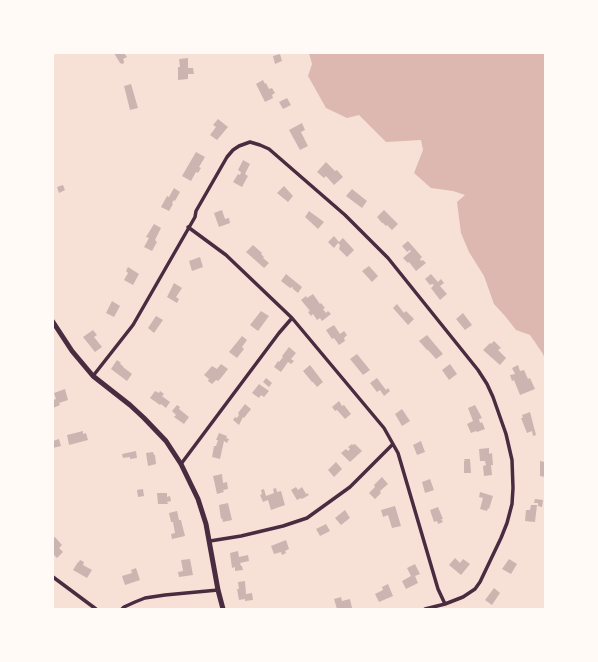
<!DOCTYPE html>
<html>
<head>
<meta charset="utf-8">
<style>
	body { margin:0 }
	#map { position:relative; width:598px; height:662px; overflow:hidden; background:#f7e1d7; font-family:"Times New Roman",serif }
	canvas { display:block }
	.frame { position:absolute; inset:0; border:54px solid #fffaf5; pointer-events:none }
</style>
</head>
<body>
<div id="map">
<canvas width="598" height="662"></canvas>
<div class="frame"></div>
</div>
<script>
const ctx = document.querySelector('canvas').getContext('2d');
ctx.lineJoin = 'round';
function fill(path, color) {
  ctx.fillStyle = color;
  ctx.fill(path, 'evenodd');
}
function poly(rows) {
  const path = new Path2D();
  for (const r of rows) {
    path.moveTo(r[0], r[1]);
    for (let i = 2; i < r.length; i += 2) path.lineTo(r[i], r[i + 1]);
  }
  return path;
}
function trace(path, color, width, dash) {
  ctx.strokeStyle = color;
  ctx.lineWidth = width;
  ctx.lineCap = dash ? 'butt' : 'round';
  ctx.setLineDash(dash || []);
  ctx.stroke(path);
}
fill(poly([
	[309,53,545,53,545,360,543,354,530,335,516,330,505,316,494,304,484,276,469,252,461,233,457,202,465,195,453,191,431,188,414,173,423,150,421,140,386,142,359,115,347,118,326,108,308,76,312,64]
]), '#dcb8b0');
fill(poly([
	[114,53,124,53,127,57,123,59,124,61,124,63,122,64,120,63],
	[280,54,282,61,275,64,273,56],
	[188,58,188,68,193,68,194,74,188,74,188,79,178,80,178,67,180,67,179,59],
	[263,80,265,84,266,83,269,89,272,88,275,93,272,95,273,98,265,102,256,84],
	[131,84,138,108,130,110,124,86],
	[287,98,291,105,283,109,279,102],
	[218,119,228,127,217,140,210,135,216,127,213,125],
	[302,123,305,130,301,132,308,146,300,150,289,130],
	[196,152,205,157,199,167,201,168,198,173,196,172,191,181,182,176],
	[243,160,250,164,245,174,248,176,242,187,233,182,238,174,240,175,241,172,238,170],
	[326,162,335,171,337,170,343,177,334,185,326,176,324,178,317,172],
	[63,185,65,190,59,193,57,187],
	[284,186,293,196,288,202,277,193],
	[174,188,180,192,175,201,174,200,172,203,173,204,169,211,161,207,167,196,169,197],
	[352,189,367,201,362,208,346,196],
	[222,210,225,219,229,218,230,223,219,227,214,213],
	[384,210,398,224,392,230,387,225,386,226,383,223,382,223,377,217],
	[309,211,324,222,318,229,305,217],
	[154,224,161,228,155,240,157,242,152,251,144,247,149,238,146,237],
	[334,236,339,242,343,238,354,250,347,257,339,249,340,245,338,243,334,248,328,242],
	[408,241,422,257,420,259,421,261,423,260,426,263,416,271,409,262,408,263,403,258,411,251,410,250,407,252,402,246],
	[253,245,262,253,261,254,264,257,263,258,269,263,264,268,246,252],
	[200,257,203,267,192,271,189,261],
	[369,266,378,276,372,282,362,271],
	[128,267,139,274,133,285,124,280,128,273,126,271],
	[286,274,302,287,298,293,293,289,293,288,292,287,290,288,281,281],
	[431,274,438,282,441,279,444,283,440,286,447,294,440,300,431,288,434,285,432,284,430,285,425,279],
	[174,283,182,288,176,297,179,299,177,303,167,297],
	[313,294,320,304,321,303,325,308,323,309,326,313,328,311,331,314,322,321,320,318,317,320,313,314,311,316,308,312,310,311,301,300,306,296,307,298],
	[112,301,120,306,114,317,106,313],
	[397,304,404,313,406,311,414,319,408,325,393,308],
	[261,311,269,316,258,331,250,325],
	[463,313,472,325,465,330,456,319],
	[156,316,163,320,154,333,148,328],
	[334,325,340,334,344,331,347,335,344,338,345,341,339,345,334,338,332,339,326,330],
	[93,330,97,335,94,337,102,347,95,352,83,337],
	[427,335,443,354,436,359,428,350,427,350,419,341],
	[242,336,247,340,242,347,244,349,237,358,229,352],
	[494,341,501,348,498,350,506,358,500,365,483,350,490,343,491,344],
	[289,347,296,353,291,359,294,361,291,364,288,362,281,372,274,367,278,361,279,362,283,357,282,356],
	[357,354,370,370,363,375,350,359],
	[117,360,121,363,120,364,123,366,123,367,132,374,127,381,111,369],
	[221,364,228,369,221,378,218,381,216,380,212,384,208,381,209,379,204,375,212,366,217,369],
	[450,364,457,374,449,380,442,370],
	[310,365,323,382,317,387,313,382,312,382,303,371],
	[518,365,520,371,524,370,528,379,530,378,535,389,520,395,514,380,512,381,510,375,515,374,512,368],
	[266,378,272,383,269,387,263,382],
	[377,378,386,390,388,388,390,391,384,396,380,390,377,392,370,383],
	[259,384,269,391,264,397,261,395,259,398,252,393],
	[65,389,68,400,59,403,60,405,53,408,53,400,56,399,54,393],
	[155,391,159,393,160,391,164,394,162,396,170,402,166,408,161,404,160,405,150,398],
	[339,401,342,406,344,405,351,414,345,419,337,410,335,411,332,407],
	[245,404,251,409,244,418,243,417,239,425,233,420,235,417,237,418,239,415,238,413],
	[177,405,180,407,179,409,189,417,184,424,174,417,176,415,172,411],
	[475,405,482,418,479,419,480,423,482,422,485,429,477,432,476,431,471,433,467,424,473,421,468,408],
	[402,409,410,421,402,426,395,414],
	[530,412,536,435,533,436,532,431,527,433,521,418,523,418,522,415],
	[83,431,83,434,86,433,88,440,69,445,67,435],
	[219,433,227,436,226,438,229,439,227,443,224,441,220,459,212,457,214,446,216,446,218,440,216,440],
	[59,439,61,446,53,448,53,441],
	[421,441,425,452,417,455,413,445],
	[352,444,353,445,355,444,362,451,350,462,341,453,346,449,348,451,350,449,348,447],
	[489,448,489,454,492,453,493,465,491,465,492,475,484,476,483,466,486,465,485,461,480,461,479,449],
	[136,451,137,458,130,459,130,457,123,458,122,454],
	[153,452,154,455,155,455,156,464,148,466,146,453],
	[464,459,470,459,471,473,464,473,464,461,465,461],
	[540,461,545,462,545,477,540,476],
	[336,462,342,469,334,477,328,470],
	[222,474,223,483,227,482,228,489,223,490,224,492,217,494,213,476],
	[382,477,388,484,380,491,381,493,375,499,369,493,375,487,374,485],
	[430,479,434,490,425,493,422,482],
	[296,487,298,490,302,487,306,494,307,493,309,495,302,499,301,498,297,500,291,490],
	[276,488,277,492,281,491,285,505,271,510,268,500,263,502,260,495,262,494,261,490,264,489,266,496,274,493,273,489],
	[143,489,144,496,138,497,137,490],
	[480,492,493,496,489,509,488,508,487,511,480,509,483,498,479,497],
	[157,493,167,493,167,497,170,496,171,501,167,502,168,504,158,504],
	[535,499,543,500,542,507,538,506,538,503,534,503],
	[228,503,232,520,223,522,222,518,221,519,219,505],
	[531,505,537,505,535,522,525,521,526,510,530,510],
	[395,506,401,526,392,528,388,515,383,517,381,510],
	[438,507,443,519,441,519,443,522,438,524,437,521,434,522,430,510],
	[345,510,350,518,341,525,335,518],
	[177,511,179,520,181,520,185,536,172,539,171,534,175,533,173,522,171,522,169,513],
	[326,524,330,531,320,536,316,529],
	[55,537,62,545,59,548,63,552,57,558,53,554,53,539],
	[286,540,289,549,285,551,286,553,282,555,281,552,274,554,271,546],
	[238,551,239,557,248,555,249,561,240,563,241,566,242,566,243,570,235,571,235,567,232,568,230,553],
	[455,558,460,563,463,559,470,564,461,575,449,565],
	[190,559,193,575,179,577,178,572,183,571,181,560],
	[509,559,517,564,511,574,502,569],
	[80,560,84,562,83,565,92,570,87,578,73,570,78,562,78,563],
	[415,564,420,574,415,576,418,583,406,589,402,581,411,576,407,568],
	[136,568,140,580,125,585,122,576,132,573,131,570],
	[245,581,246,594,252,593,253,600,245,601,245,599,239,600,237,589,239,589,238,582],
	[388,584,393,596,379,602,375,594,383,590,382,587],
	[494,588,500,593,492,605,485,600],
	[341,597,342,601,350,599,352,608,347,609,337,609,334,599]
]), '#ccb4b1');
trace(poly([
	[188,227,226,255,292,318,384,428,398,453,438,589,445,604],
	[93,376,133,325,195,217,196,211,227,157,233,150,239,146,250,142,260,145,269,149,345,215,388,258,478,370,487,384,493,397,506,434,512,460,513,488,512,504,507,523,501,538,480,582,475,589,463,597,445,604,425,609],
	[181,464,279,333,292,318],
	[210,541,241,536,283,526,307,518,350,487,393,444],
	[53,577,96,609],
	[122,609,124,607,135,602,145,598,165,595,218,590]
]), '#4a2c40', 3.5);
trace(poly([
	[53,322,72,351,93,376,130,405,144,418,166,441,181,464,198,499,206,524,218,590,223,609]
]), '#4a2c40', 5);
</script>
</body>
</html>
